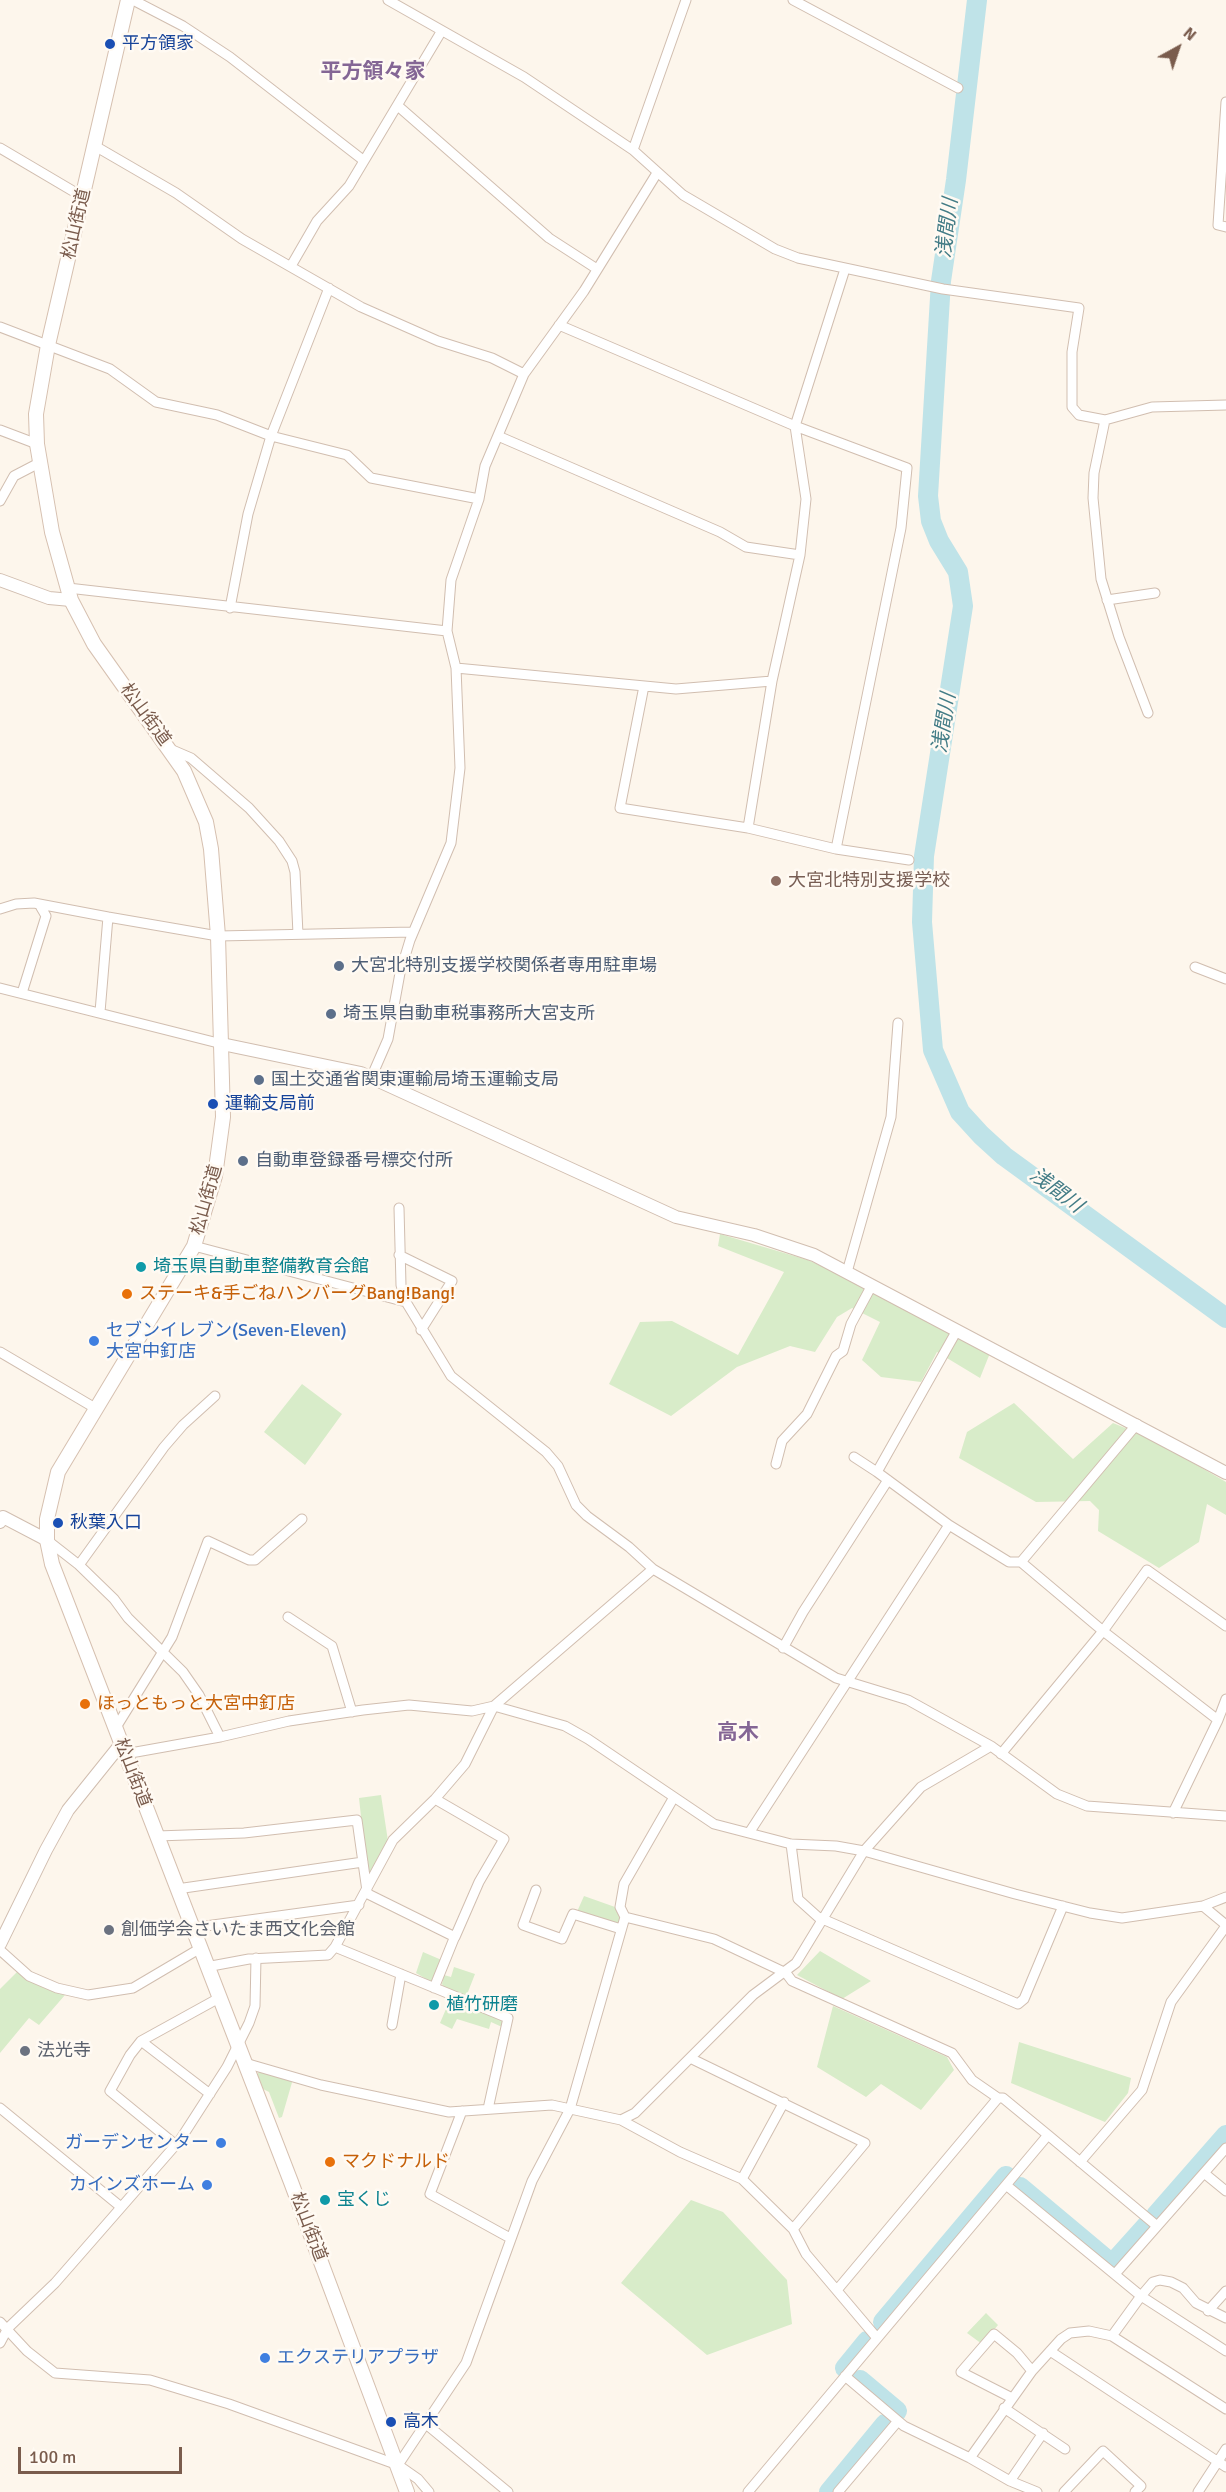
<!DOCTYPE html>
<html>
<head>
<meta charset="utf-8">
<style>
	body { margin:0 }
	#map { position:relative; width:1226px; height:2492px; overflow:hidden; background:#fdf6ec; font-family:Signika,sans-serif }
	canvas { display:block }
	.north { position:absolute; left:1148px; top:18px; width:60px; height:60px; -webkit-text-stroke:4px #fffaf3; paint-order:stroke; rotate:40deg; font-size:16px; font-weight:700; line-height:24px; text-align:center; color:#7a5c4d }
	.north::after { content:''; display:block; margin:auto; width:21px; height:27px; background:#7a5c4d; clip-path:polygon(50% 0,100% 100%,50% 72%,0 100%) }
	.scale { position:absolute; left:18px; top:2447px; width:164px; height:27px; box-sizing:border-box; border:3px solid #7a5c4d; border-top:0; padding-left:8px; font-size:18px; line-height:21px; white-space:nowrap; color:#7a5c4d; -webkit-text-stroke:4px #fffaf3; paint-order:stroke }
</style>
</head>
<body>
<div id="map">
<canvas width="1226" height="2492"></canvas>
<div class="north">N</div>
<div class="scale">100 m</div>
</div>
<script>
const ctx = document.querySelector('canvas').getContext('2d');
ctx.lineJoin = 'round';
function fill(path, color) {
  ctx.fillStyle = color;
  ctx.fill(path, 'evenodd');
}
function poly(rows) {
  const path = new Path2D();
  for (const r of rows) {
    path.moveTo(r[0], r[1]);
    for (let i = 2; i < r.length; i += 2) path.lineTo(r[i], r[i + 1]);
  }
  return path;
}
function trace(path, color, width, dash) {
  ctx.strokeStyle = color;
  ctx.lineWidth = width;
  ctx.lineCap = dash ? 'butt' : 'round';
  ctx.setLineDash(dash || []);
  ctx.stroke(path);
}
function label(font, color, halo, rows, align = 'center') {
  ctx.font = font + ' Signika,"Noto Sans JP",sans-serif';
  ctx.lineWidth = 5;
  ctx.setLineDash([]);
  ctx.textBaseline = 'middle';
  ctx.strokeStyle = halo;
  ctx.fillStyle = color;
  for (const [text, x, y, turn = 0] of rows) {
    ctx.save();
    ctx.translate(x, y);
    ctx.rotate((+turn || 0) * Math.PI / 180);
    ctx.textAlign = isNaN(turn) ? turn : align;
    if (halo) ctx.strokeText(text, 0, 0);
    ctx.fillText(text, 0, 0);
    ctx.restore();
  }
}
fill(poly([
	[720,1234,808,1260,904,1305,990,1353,980,1378,937,1352,921,1382,881,1377,862,1360,880,1322,852,1308,837,1317,815,1352,790,1346,737,1367,671,1416,609,1384,640,1322,672,1321,738,1355,784,1272,718,1246],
	[302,1384,342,1414,305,1465,264,1432],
	[1014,1403,1073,1459,1113,1423,1152,1439,1226,1482,1226,1515,1207,1504,1199,1542,1159,1568,1098,1531,1099,1510,1090,1501,1036,1502,959,1458,967,1432],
	[381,1795,388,1841,368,1881,359,1798],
	[584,1896,615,1907,623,1927,576,1914],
	[820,1951,871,1981,842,1999,797,1975],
	[423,1952,444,1961,433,1983,416,1973],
	[454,1967,475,1974,466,1997,445,1989,442,1984,444,1975,451,1977],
	[17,1972,65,1995,39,2025,29,2018,0,2053,0,1989],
	[452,1995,505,2017,502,2027,491,2022,489,2029,457,2019,452,2029,440,2023],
	[833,2006,947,2057,954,2070,921,2110,881,2084,866,2097,817,2067],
	[1019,2042,1131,2078,1128,2093,1105,2122,1011,2083],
	[261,2070,293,2079,282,2117,279,2118,269,2092,261,2088,256,2075],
	[691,2200,723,2212,787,2280,792,2324,707,2355,621,2283],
	[986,2313,998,2325,982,2344,967,2333]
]), '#d8ecc9');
trace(poly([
	[977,0,956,180,941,281,928,496,931,521,939,541,958,572,963,606,924,856,922,922,933,1050,960,1112,981,1135,1004,1156,1226,1318],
	[1020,2187,1112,2264,1147,2225],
	[1156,2215,1226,2135],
	[883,2322,1006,2176],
	[845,2368,867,2341],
	[860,2380,897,2411],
	[829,2492,885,2424]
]), '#bfe3e8', 20);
const minor = poly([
	[133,0,183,26,230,57,363,160],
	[388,0,524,77,633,150,683,195,775,249,798,258,943,289,1079,308,1072,352,1072,407,1079,415,1105,420,1152,407,1226,405],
	[793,0,958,88],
	[1226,102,1218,225,1226,227],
	[398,106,549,238,597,269],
	[95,146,176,193,242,239,361,307,438,341,492,358,524,374],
	[0,148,83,197],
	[633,150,686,0],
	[291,266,317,221,349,186,441,32],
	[559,325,795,426,907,468,901,528,836,849,748,828,620,808,644,686],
	[0,327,110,369,156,402,217,415,271,436,347,455,371,478,479,499],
	[1105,420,1094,473,1093,498,1101,579,1119,637,1148,713],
	[0,430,37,444],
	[498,436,720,532,746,547,800,555],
	[0,501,14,476,39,463],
	[68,588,447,631],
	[1107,600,1155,593],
	[230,608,248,514,271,436,329,288],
	[456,668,676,689,772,681,800,555,806,499,795,426,845,269],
	[170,749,191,758,249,808,279,841,292,861,295,872,298,934],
	[748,828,772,681],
	[836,849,909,860],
	[0,909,16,904,34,903,108,917],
	[1195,967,1226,979],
	[0,988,222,1044],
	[22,993,46,916,39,904],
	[100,1012,108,917,218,936,413,932],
	[371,1078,388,1039,400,973,410,940,451,843,460,768,456,668,447,631,451,580,479,499,485,466,524,374,584,291,657,173],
	[399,1208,401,1285,406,1302],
	[194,1246,406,1302,451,1376,546,1452,558,1466,576,1505,587,1516,629,1547,653,1569,836,1678,908,1700,991,1746,1057,1794,1087,1806,1226,1816],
	[399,1255,452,1281,421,1330],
	[847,1272,891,1117,898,1023],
	[0,1352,95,1408],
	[854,1457,877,1472],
	[776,1464,782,1441,807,1414,836,1356,843,1351,851,1324,872,1285],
	[949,1525,877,1472,956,1332],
	[47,1540,79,1565,114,1599,128,1618,183,1672,199,1695,220,1737],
	[79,1565,164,1447,183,1425,215,1396],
	[288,1617,332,1646,352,1712],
	[783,1648,803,1612,888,1480],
	[1218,1720,1226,1699],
	[115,1729,172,1637,208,1541,249,1560,255,1560,302,1519],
	[125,1754,220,1737,289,1721,363,1710,409,1705,472,1711,494,1706,565,1726,588,1739,714,1824,791,1844,836,1846,864,1851,1015,1894,1090,1913,1122,1918,1203,1906,1226,1897],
	[1001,1754,1103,1631,1021,1562,1137,1424],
	[1173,1813,1218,1720,1103,1631,1147,1570,1226,1626],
	[749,1833,949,1525,1009,1562,1021,1562],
	[157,1836,244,1833,357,1820,367,1891],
	[791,1844,798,1899,818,1917,1018,2004,1024,1999,1063,1906],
	[177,1889,363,1862],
	[536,1890,523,1925,562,1939,573,1914,621,1929],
	[366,1893,455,1937,479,1882,504,1839,435,1799],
	[1203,1906,1226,1925],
	[625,1917,714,1939,786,1973,792,1981,952,2053,972,2080,998,2098],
	[191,1928,359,1905],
	[335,1947,508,2018,488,2109],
	[0,1950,29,1976,57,1988,88,1995,133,1988,199,1949],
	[206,1967,249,1959,328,1955,335,1947,393,1840,435,1799,465,1764,494,1706,653,1569],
	[434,1988,455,1936],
	[392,2025,401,1974],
	[141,2041,210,2094],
	[690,2058,865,2143,793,2229],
	[245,2063,321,2085,449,2112,552,2105,621,2120,680,2152,742,2179,793,2229,806,2254,877,2338],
	[0,2108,121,2207],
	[462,2111,430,2194,510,2238],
	[621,2120,635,2113,753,1995,796,1963,864,1851,921,1787,991,1746],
	[176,2145,110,2091,130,2055,141,2041,219,1998],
	[1080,2162,1142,2090,1171,2002,1226,1926],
	[1204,2173,1226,2191],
	[742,2179,784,2102],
	[1006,2185,1141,2296,1153,2282,1160,2280,1171,2282,1183,2288,1196,2303,1226,2318],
	[1115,2274,1226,2148],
	[837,2290,998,2098,1003,2098,1048,2135],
	[1208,2311,1226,2291],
	[0,2322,27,2351,55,2373,150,2380,229,2404,398,2465,418,2479,429,2492],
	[0,2343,8,2328,55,2283,180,2140,227,2067,249,2023,255,2006,256,1958],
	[1050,2351,1226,2467],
	[1226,2351,1141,2296,1112,2336,1226,2409],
	[845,2376,904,2426,970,2458,1010,2481,1037,2492],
	[1012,2398,961,2372,994,2334,1017,2353,1032,2371],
	[1004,2408,1065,2449],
	[426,2424,508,2492],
	[970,2458,1032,2371,1061,2339,1070,2333,1089,2331,1112,2336],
	[398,2465,466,2363,532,2181,570,2109,625,1917,620,1907,624,1884,674,1797],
	[1010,2481,1043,2433],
	[748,2492,1048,2135,1157,2226],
	[838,2492,898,2421],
	[1064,2492,1103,2451,1141,2486,1135,2492],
	[1198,2492,1226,2449]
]);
const tertiary = poly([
	[0,580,49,598,71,600],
	[222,1044,361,1073,676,1217,754,1235,814,1255,1226,1473],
	[0,1522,3,1517,47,1540],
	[0,1944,46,1850,68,1810,121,1744]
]);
const secondary = poly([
	[128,0,48,345,36,414,37,444,52,532,71,600,94,644,184,771,206,822,211,849,218,936,223,1117,215,1176,194,1246,58,1472,47,1519,47,1540,52,1564,291,2182,407,2492]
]);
trace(minor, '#d1beb0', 11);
trace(tertiary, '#d1beb0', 14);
trace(secondary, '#d6c0b0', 16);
trace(minor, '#fff', 9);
trace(tertiary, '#fff', 12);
trace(secondary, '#fff', 14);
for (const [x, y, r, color] of [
	[110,44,6,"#1a4fb4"],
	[776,881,6,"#8d6e63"],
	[339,966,6,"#5c6f8a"],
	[331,1014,6,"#5c6f8a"],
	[259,1080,6,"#5c6f8a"],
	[213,1104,6,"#1a4fb4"],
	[243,1161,6,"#5c6f8a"],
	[141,1267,6,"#0f9aa8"],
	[127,1294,6,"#e8710a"],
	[94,1341,6,"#3f7fe0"],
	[58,1523,6,"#1a4fb4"],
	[85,1704,6,"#e8710a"],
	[109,1930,6,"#6b7280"],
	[434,2005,6,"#0f9aa8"],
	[25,2051,6,"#6b7280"],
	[221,2143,6,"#3f7fe0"],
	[330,2162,6,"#e8710a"],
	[207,2185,6,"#3f7fe0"],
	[325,2200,6,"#0f9aa8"],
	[265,2358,6,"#3f7fe0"],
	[391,2422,6,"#1a4fb4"]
]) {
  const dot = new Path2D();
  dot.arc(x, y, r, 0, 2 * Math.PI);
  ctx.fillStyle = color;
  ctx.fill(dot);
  trace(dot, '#fffaf3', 2);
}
label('18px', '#164399', '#fffaf3', [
	["平方領家",122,44],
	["運輸支局前",225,1104],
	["秋葉入口",70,1523],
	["高木",403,2422]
], 'left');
label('18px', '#7a5c4d', '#fffaf3', [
	["松山街道",77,224,-77],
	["松山街道",145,715,54],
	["松山街道",207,1200,-74],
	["松山街道",132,1773,69],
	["松山街道",308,2227,69]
]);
label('18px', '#785e54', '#fffaf3', [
	["大宮北特別支援学校",788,881]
], 'left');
label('18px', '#4e5e75', '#fffaf3', [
	["大宮北特別支援学校関係者専用駐車場",351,966],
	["埼玉県自動車税事務所大宮支所",343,1014],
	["国土交通省関東運輸局埼玉運輸支局",271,1080],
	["自動車登録番号標交付所",255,1161]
], 'left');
label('18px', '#0d838f', '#fffaf3', [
	["埼玉県自動車整備教育会館",153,1267],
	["植竹研磨",446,2005],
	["宝くじ",337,2200]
], 'left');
label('18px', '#c56008', '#fffaf3', [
	["ステーキ&手ごねハンバーグBang!Bang!",139,1294],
	["ほっともっと大宮中釘店",97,1704],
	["マクドナルド",342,2162]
], 'left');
label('18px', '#366cbe', '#fffaf3', [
	["セブンイレブン(Seven-Eleven)",106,1331],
	["大宮中釘店",106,1352],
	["ガーデンセンター",209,2143,"right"],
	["カインズホーム",195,2185,"right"],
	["エクステリアプラザ",277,2358]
], 'left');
label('18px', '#5b616d', '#fffaf3', [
	["創価学会さいたま西文化会館",121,1930],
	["法光寺",37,2051]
], 'left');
label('italic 20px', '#437c86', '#fffaf3', [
	["浅間川",948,228,-83],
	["浅間川",945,723,-81],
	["浅間川",1056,1191,37]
]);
label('bold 21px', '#846695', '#fffaf3', [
	["平方領々家",373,72],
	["高木",738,1733]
]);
</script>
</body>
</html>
